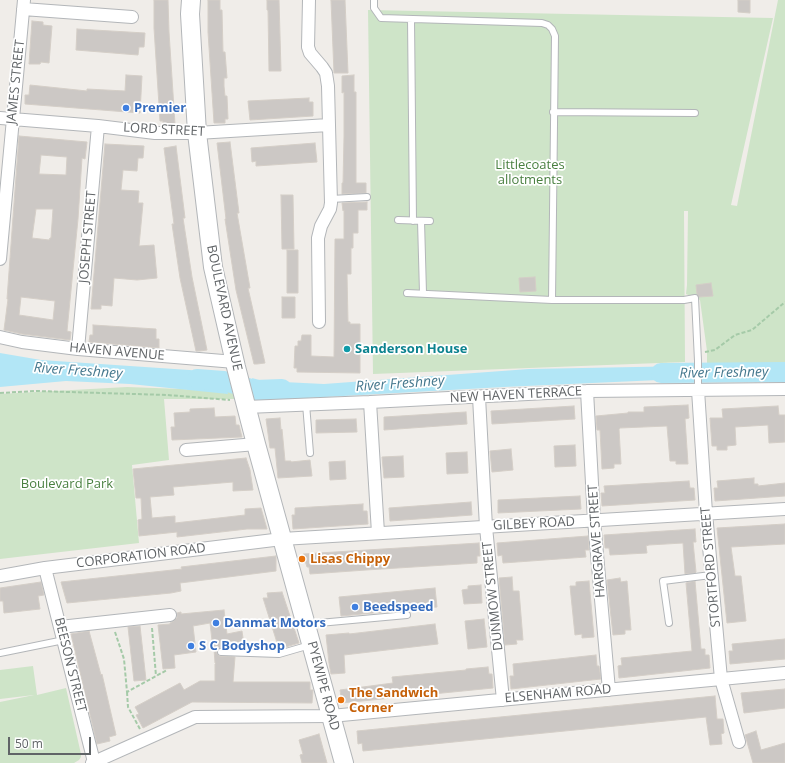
<!DOCTYPE html>
<html>
<head>
<meta charset="utf-8">
<style>
	body { margin:0 }
	#map { position:relative; width:785px; height:763px; overflow:hidden; background:#f0ede9; font-family:"Open Sans",sans-serif }
	canvas { display:block }
	.scale { position:absolute; left:8px; top:737px; width:83px; height:18px; box-sizing:border-box; border:2px solid #606467; border-top:0; padding-left:5px; font-size:12px; line-height:14px; white-space:nowrap; color:#606467; -webkit-text-stroke:3px #fff; paint-order:stroke }
</style>
</head>
<body>
<div id="map">
<canvas width="785" height="763"></canvas>
<div class="scale">50 m</div>
</div>
<script>
const ctx = document.querySelector('canvas').getContext('2d');
ctx.lineJoin = 'round';
function fill(path, color) {
  ctx.fillStyle = color;
  ctx.fill(path, 'evenodd');
}
function poly(rows) {
  const path = new Path2D();
  for (const r of rows) {
    path.moveTo(r[0], r[1]);
    for (let i = 2; i < r.length; i += 2) path.lineTo(r[i], r[i + 1]);
  }
  return path;
}
function trace(path, color, width, dash) {
  ctx.strokeStyle = color;
  ctx.lineWidth = width;
  ctx.lineCap = dash ? 'butt' : 'round';
  ctx.setLineDash(dash || []);
  ctx.stroke(path);
}
function label(font, color, halo, rows, align = 'center') {
  ctx.font = font + ' "Open Sans",sans-serif';
  ctx.lineWidth = 3.5;
  ctx.setLineDash([]);
  ctx.textBaseline = 'middle';
  ctx.strokeStyle = halo;
  ctx.fillStyle = color;
  for (const [text, x, y, turn = 0] of rows) {
    ctx.save();
    ctx.translate(x, y);
    ctx.rotate((+turn || 0) * Math.PI / 180);
    ctx.textAlign = isNaN(turn) ? turn : align;
    if (halo) ctx.strokeText(text, 0, 0);
    ctx.fillText(text, 0, 0);
    ctx.restore();
  }
}
fill(poly([
	[778,0,785,0,785,366,707,366,707,351,700,300,686,294,687,285,688,211,684,211,685,362,373,374,368,10,773,18,731,205,737,206],
	[127,387,237,391,240,399,164,399,169,460,132,465,139,543,0,559,0,394],
	[33,666,37,695,66,688,81,754,81,757,79,760,74,763,0,763,0,702,34,695,0,699,0,670]
]), '#cee4c8');
fill(poly([
	[0,353,41,360,219,372,222,375,228,394,130,384,66,381,0,387],
	[689,366,688,379,681,379,504,387,272,400,258,400,256,396,252,378,263,381,324,384,529,369],
	[707,366,785,366,785,379,706,380]
]), '#b2e6f6');
trace(poly([
	[661,373,785,372],
	[197,379,224,381,255,390,282,389]
]), '#b2e6f6', 20);
const building = poly([
	[154,0,168,0,169,32,175,124,163,124,163,121,160,121,154,28,154,0],
	[208,0,220,0,220,10,222,10,223,52,225,52,227,78,224,78,224,86,225,96,227,96,228,119,225,119,225,123,214,123,208,32,208,0],
	[267,0,279,0,281,71,269,71,268,10,267,10,267,0],
	[331,0,345,0,348,73,334,73,331,0],
	[738,0,750,0,750,13,738,12,738,0],
	[32,21,43,22,43,25,52,26,49,63,41,62,40,64,29,64,32,21],
	[77,29,145,33,144,47,139,47,138,55,76,50,77,29],
	[126,75,142,76,140,113,25,104,25,95,29,95,30,85,87,91,87,89,125,91,126,75],
	[354,75,354,92,356,92,356,183,366,183,366,193,342,194,342,183,343,183,344,137,344,92,342,93,342,76,354,75],
	[309,98,309,102,313,102,313,116,250,120,248,101,309,98],
	[19,136,87,142,85,159,82,158,78,219,67,331,71,332,70,340,22,334,4,330,8,299,7,299,19,136],
	[41,155,67,157,66,175,39,174,41,155],
	[36,209,53,209,51,238,50,238,49,240,32,238,36,209],
	[21,297,55,301,53,320,19,315,21,297],
	[230,142,239,213,237,213,250,288,248,288,265,363,257,364,254,364,236,290,225,219,226,219,217,143,230,142],
	[315,143,317,162,256,166,256,161,252,162,251,148,315,143],
	[105,144,144,146,143,158,138,158,137,171,123,170,121,190,139,191,138,203,143,203,139,246,154,245,157,278,137,280,114,278,112,306,101,305,101,309,91,309,105,144],
	[176,146,185,218,183,218,192,277,207,350,200,351,196,351,180,278,172,224,174,224,164,148,176,146],
	[281,195,293,195,294,249,282,249,281,195],
	[367,202,367,210,358,210,358,233,353,233,353,248,351,248,351,274,347,274,348,322,350,322,350,324,360,324,360,373,297,372,297,368,294,368,295,346,298,346,298,341,301,341,302,335,311,335,311,356,334,357,335,239,344,239,344,210,343,211,342,203,367,202],
	[287,250,298,250,298,293,287,293,287,250],
	[535,277,536,291,520,292,519,278,535,277],
	[711,283,713,296,699,297,697,294,696,285,711,283],
	[282,297,295,297,295,318,282,318,282,297],
	[93,325,156,329,156,339,159,339,159,348,89,342,90,335,93,335,93,325],
	[688,405,689,418,685,419,688,464,676,464,676,461,670,461,667,426,620,428,619,429,621,464,614,464,614,468,602,469,600,430,597,430,596,416,628,413,628,412,644,412,644,407,688,405],
	[574,406,575,419,492,424,491,411,574,406],
	[778,406,779,415,785,415,785,442,769,443,768,425,735,427,736,445,727,446,727,450,717,450,717,446,712,446,710,418,723,418,722,409,778,406],
	[214,408,215,417,235,416,236,425,239,425,242,437,172,440,171,427,175,427,174,413,190,412,190,409,214,408],
	[466,412,467,424,384,430,384,417,466,412],
	[280,418,281,430,282,429,285,461,291,461,291,462,310,460,312,476,278,478,275,448,270,448,266,419,280,418],
	[356,419,357,432,316,433,316,420,356,419],
	[575,445,576,466,555,467,554,446,575,445],
	[511,449,513,470,492,472,490,451,511,449],
	[467,452,468,473,447,474,446,453,467,452],
	[403,456,404,477,384,478,382,457,403,456],
	[246,458,250,470,253,490,233,491,233,482,173,487,174,495,150,497,152,518,175,516,175,523,245,515,245,509,261,508,267,529,247,529,177,537,177,532,139,536,138,520,142,519,141,498,136,498,133,469,246,458],
	[345,461,346,479,330,480,329,462,345,461],
	[754,478,754,484,758,484,758,486,785,483,785,496,715,501,714,488,718,488,717,481,754,478],
	[689,481,690,488,694,488,695,500,602,506,601,493,605,493,604,486,689,481],
	[580,496,581,509,498,513,498,500,580,496],
	[471,502,472,515,390,521,389,508,471,502],
	[363,504,363,511,367,511,368,524,293,529,292,515,295,515,295,508,363,504],
	[785,524,785,544,731,547,735,576,741,576,746,621,727,623,717,528,785,524],
	[695,529,696,542,693,542,696,572,695,573,685,574,683,543,649,545,646,546,647,553,610,555,609,548,605,548,604,535,695,529],
	[588,536,589,550,585,550,586,557,503,563,502,555,498,556,497,543,588,536],
	[479,543,480,556,477,556,477,563,366,570,310,574,309,567,307,567,303,554,479,543],
	[276,556,276,571,180,583,181,591,171,593,67,603,61,582,182,569,181,567,276,556],
	[512,577,513,591,519,591,523,640,516,640,517,644,505,645,499,578,512,577],
	[620,578,621,582,627,581,631,630,625,630,625,634,613,635,607,580,620,578],
	[589,581,594,637,582,638,582,634,575,635,570,586,576,586,576,582,589,581],
	[695,581,701,649,705,649,705,655,709,655,710,668,619,678,618,666,622,665,621,658,692,651,686,583,695,581],
	[41,582,44,595,38,596,40,609,4,613,3,601,0,601,0,588,41,582],
	[481,585,482,603,464,604,462,590,468,589,468,586,481,585],
	[435,588,437,607,341,616,339,597,435,588],
	[282,592,299,643,279,649,263,598,268,598,267,593,282,592],
	[224,610,227,634,242,631,244,645,235,646,235,648,221,648,217,650,217,654,219,656,235,657,233,682,310,682,310,690,313,690,312,703,192,702,143,728,136,715,139,714,135,707,180,683,184,690,200,681,215,681,215,664,216,663,215,663,214,649,213,649,210,623,193,626,196,652,174,655,175,668,163,669,158,625,170,624,170,623,174,621,177,618,177,613,181,612,181,614,224,610],
	[484,619,487,647,468,649,465,621,484,619],
	[435,624,438,644,344,655,345,673,331,674,329,663,326,635,349,633,349,634,435,624],
	[140,626,146,680,134,681,128,627,140,626],
	[89,631,101,675,102,674,116,735,109,737,110,741,97,744,71,634,89,631],
	[785,639,785,659,730,664,729,651,733,651,732,644,785,639],
	[596,655,597,666,599,666,601,679,511,689,510,676,514,676,513,664,596,655],
	[488,667,489,674,492,674,493,688,342,703,340,690,393,683,392,677,466,670,466,669,488,667],
	[785,689,785,708,744,713,741,693,785,689],
	[715,696,717,719,723,719,724,733,721,734,722,744,710,745,706,717,363,751,362,743,358,744,357,731,715,696],
	[756,731,761,750,785,743,785,763,753,763,745,735,756,731],
	[319,734,327,763,302,763,300,755,303,754,299,740,319,734]
]);
fill(building, '#ccc8c5');
trace(building, '#d4cec7', 1);
const lane = poly([
	[374,0,374,8,381,18,542,23,548,25,552,29,555,36,552,300],
	[411,19,413,221],
	[553,112,695,113],
	[331,199,367,197],
	[398,220,430,221],
	[421,221,423,293],
	[407,293,552,300,684,300,695,298,698,361,698,390],
	[306,404,310,453],
	[669,623,663,581,711,575],
	[308,624,407,615],
	[221,652,279,654,310,645],
	[0,653,64,640]
]);
const street = poly([
	[309,0,308,47,310,53,322,67,326,73,328,86,331,203,330,209,321,226,318,238,319,322],
	[23,9,132,17],
	[0,118,98,126,155,133,197,133,329,125],
	[0,259,24,0],
	[0,337,22,342,78,349,235,362],
	[78,349,98,126],
	[698,390,706,513,721,679,739,742],
	[587,391,594,520,609,690],
	[479,397,486,527,503,700],
	[370,402,378,533],
	[246,407,370,402,587,391,785,389],
	[186,450,256,444],
	[45,568,94,762],
	[0,576,45,568,282,539,785,509],
	[60,627,170,615],
	[92,763,195,717,331,716,785,673]
]);
const secondary = poly([
	[191,0,190,14,197,133,213,267,236,367,256,444,344,763]
]);
trace(lane, '#b3b6b9', 8);
trace(street, '#b3b6b9', 14);
trace(secondary, '#b3b6b9', 20);
trace(poly([
	[705,352,715,350,735,335,752,330,785,302],
	[0,393,36,391,167,395,230,400],
	[152,628,156,676],
	[115,632,124,659,127,692,167,670],
	[127,692,128,707,140,729]
]), '#a5caa8', 2, [4, 2]);
trace(lane, '#fff', 6);
trace(street, '#fff', 12);
trace(secondary, '#fff', 18);
for (const [x, y, r, color] of [
	[126,108,4,"#3f7fe0"],
	[347,349,4,"#0f9aa8"],
	[302,559,4,"#e8710a"],
	[355,607,4,"#3f7fe0"],
	[216,623,4,"#3f7fe0"],
	[191,646,4,"#3f7fe0"],
	[341,700,4,"#e8710a"]
]) {
  const dot = new Path2D();
  dot.arc(x, y, r, 0, 2 * Math.PI);
  ctx.fillStyle = color;
  ctx.fill(dot);
  trace(dot, '#fff', 1.5);
}
label('13px', '#606467', '#fff', [
	["JAMES STREET",16,82,-84],
	["LORD STREET",164,130,3],
	["JOSEPH STREET",88,237,-85],
	["BOULEVARD AVENUE",224,308,78],
	["HAVEN AVENUE",117,352,5],
	["NEW HAVEN TERRACE",516,395,-3],
	["GILBEY ROAD",534,524,-3],
	["HARGRAVE STREET",597,541,-94],
	["CORPORATION ROAD",141,556,-7],
	["STORTFORD STREET",711,567,-95],
	["DUNMOW STREET",493,596,-96],
	["BEESON STREET",70,665,76],
	["PYEWIPE ROAD",323,686,75],
	["ELSENHAM ROAD",558,694,-5]
]);
label('bold 13px', '#366cbe', '#fff', [
	["Premier",134,108],
	["Beedspeed",363,607],
	["Danmat Motors",224,623],
	["S C Bodyshop",199,646]
], 'left');
label('13px', '#487f3f', '#fff', [
	["Littlecoates",530,165],
	["allotments",530,180],
	["Boulevard Park",67,484]
]);
label('bold 13px', '#0d838f', '#fff', [
	["Sanderson House",355,349]
], 'left');
label('bold 13px', '#c56008', '#fff', [
	["Lisas Chippy",310,559],
	["The Sandwich",349,693],
	["Corner",349,708]
], 'left');
label('italic 14px', '#45788e', '#fff', [
	["River Freshney",78,371,4],
	["River Freshney",724,373,-1],
	["River Freshney",400,384,-4]
]);
</script>
</body>
</html>
